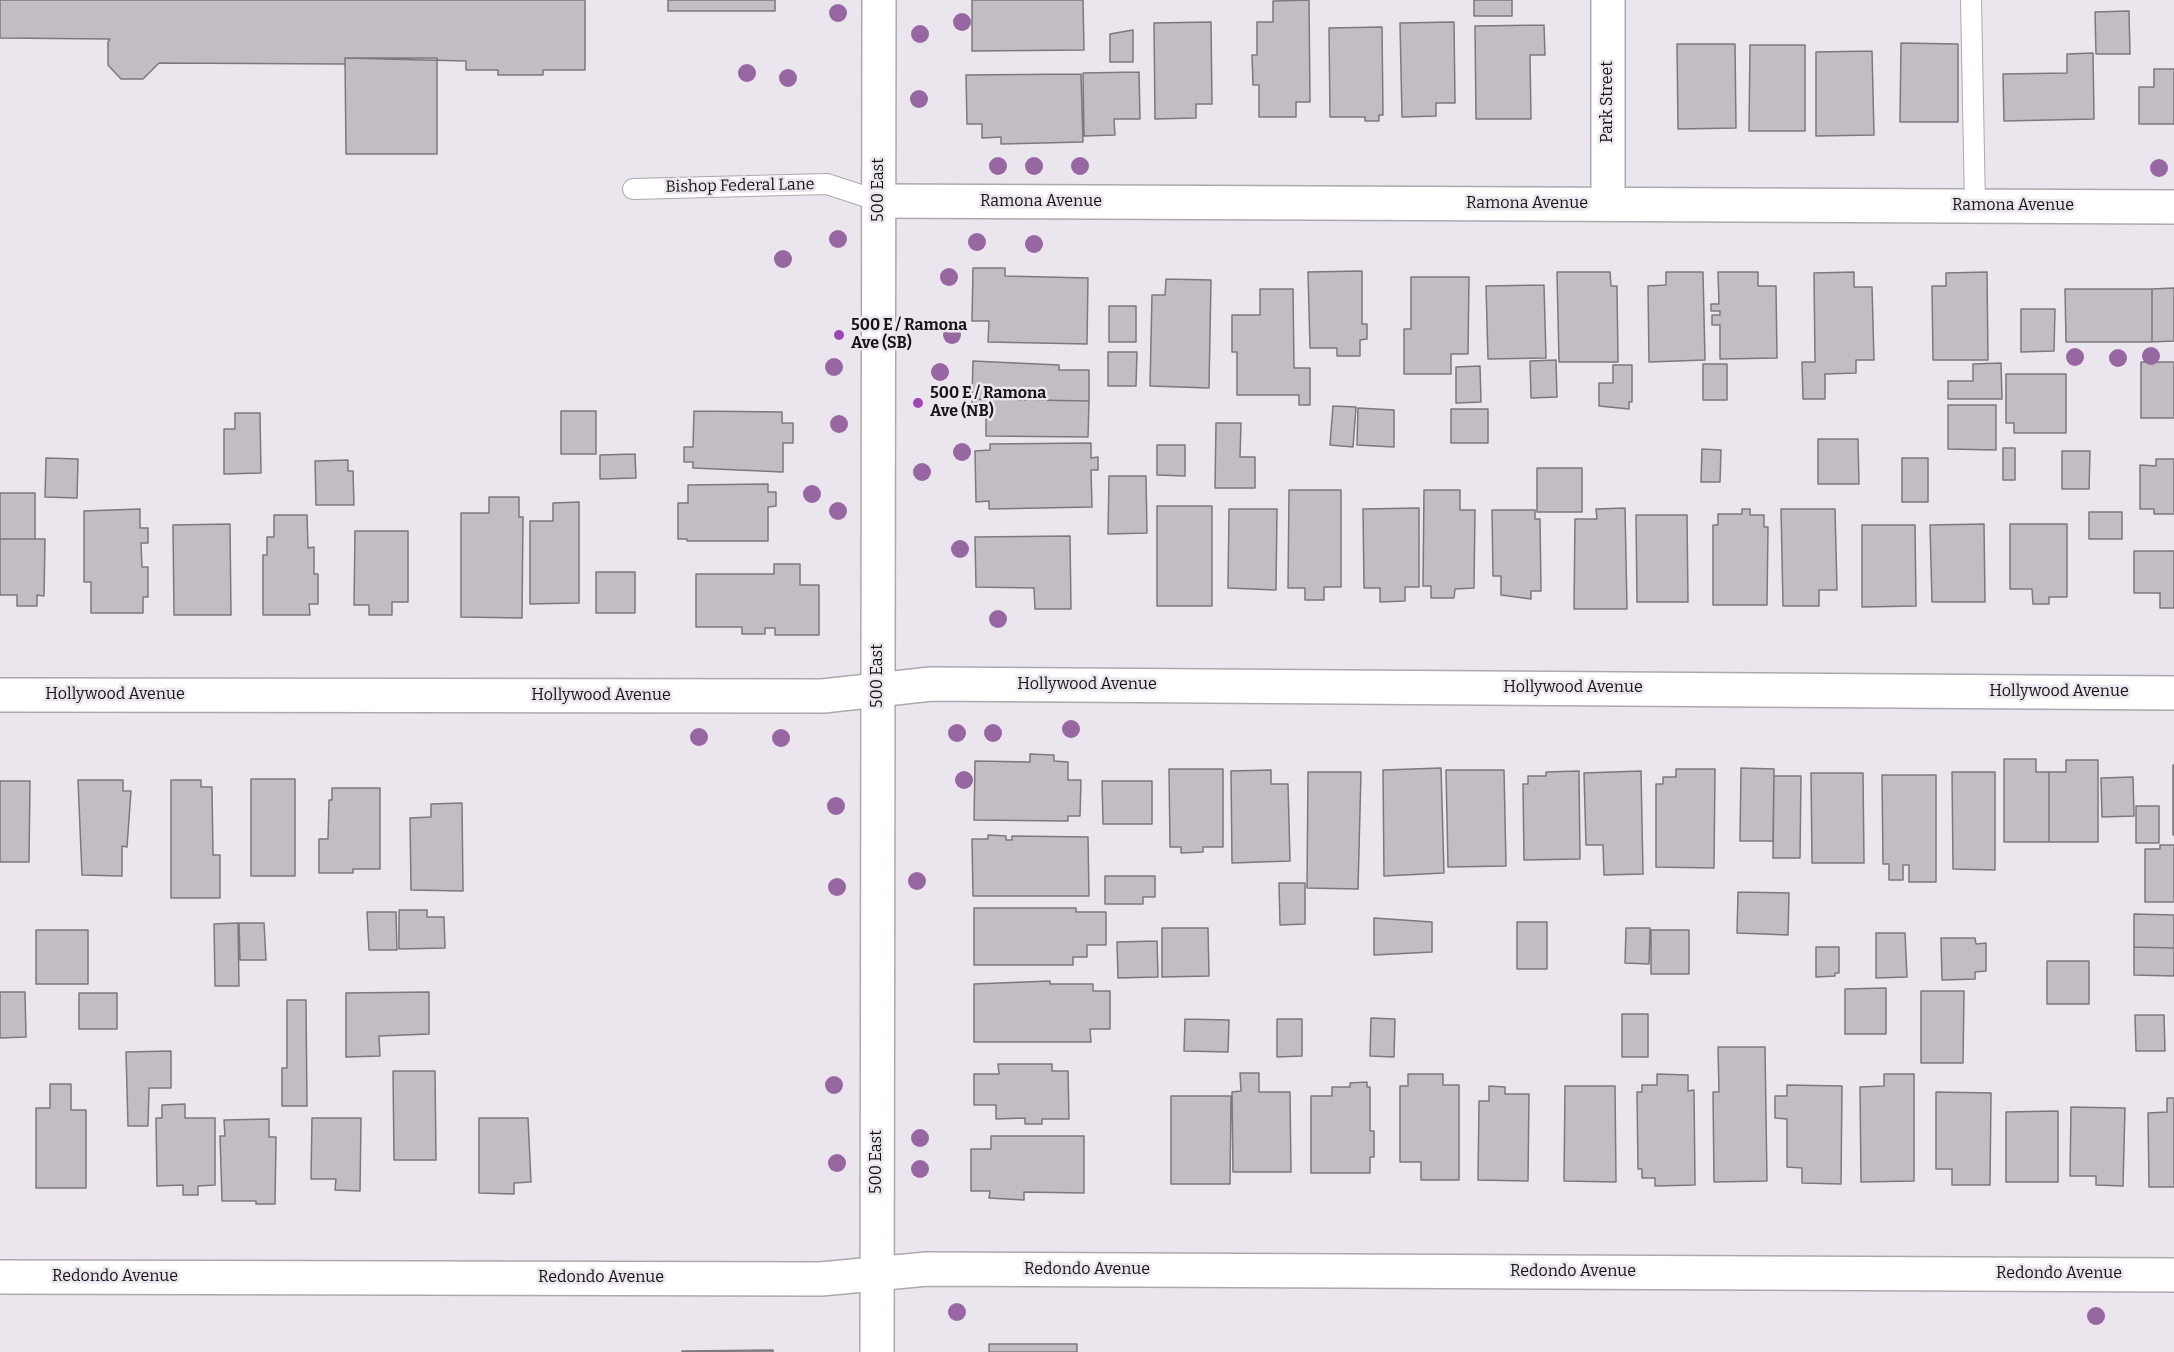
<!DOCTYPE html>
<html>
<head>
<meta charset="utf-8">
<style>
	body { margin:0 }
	canvas { display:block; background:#ebe5ed }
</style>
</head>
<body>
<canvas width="2174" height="1352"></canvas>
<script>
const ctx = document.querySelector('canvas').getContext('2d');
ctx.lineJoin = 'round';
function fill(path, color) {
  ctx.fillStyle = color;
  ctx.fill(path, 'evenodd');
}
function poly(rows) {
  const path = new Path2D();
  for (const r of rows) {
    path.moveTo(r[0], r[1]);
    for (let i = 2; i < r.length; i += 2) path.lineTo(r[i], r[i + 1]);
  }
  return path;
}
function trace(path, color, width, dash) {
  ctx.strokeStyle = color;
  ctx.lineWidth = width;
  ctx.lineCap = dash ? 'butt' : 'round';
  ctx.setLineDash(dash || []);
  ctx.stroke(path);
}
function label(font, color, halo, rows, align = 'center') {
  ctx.font = font + ' Bitter,serif';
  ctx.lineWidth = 5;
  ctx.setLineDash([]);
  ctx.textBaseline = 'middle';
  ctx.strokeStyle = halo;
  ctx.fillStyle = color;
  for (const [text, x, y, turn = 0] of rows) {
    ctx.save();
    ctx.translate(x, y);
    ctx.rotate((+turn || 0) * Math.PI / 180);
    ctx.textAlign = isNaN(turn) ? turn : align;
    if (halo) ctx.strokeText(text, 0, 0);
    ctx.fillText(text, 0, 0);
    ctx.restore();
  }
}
const building = poly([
	[0,0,585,0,585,70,543,70,543,75,498,75,498,70,466,70,466,61,345,58,345,64,159,63,143,79,121,79,108,65,108,42,110,39,0,38,0,0],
	[668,0,775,0,775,11,668,11,668,0],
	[972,0,1083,0,1084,50,972,51,972,0],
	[1309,0,1310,102,1296,102,1296,117,1259,117,1259,85,1253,85,1252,55,1257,55,1257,22,1273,22,1273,1,1309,0],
	[1474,0,1512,0,1512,16,1474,16,1474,0],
	[2129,11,2130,54,2096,54,2095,12,2129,11],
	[1211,22,1212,104,1196,104,1196,118,1155,119,1154,23,1211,22],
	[1454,22,1455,103,1436,103,1436,116,1402,117,1400,23,1454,22],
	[1544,25,1545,55,1530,55,1531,119,1476,119,1475,26,1544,25],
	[1382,27,1383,115,1379,115,1379,121,1365,121,1365,117,1330,117,1329,28,1382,27],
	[1133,30,1133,62,1110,62,1110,34,1133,30],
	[1901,43,1958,44,1958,122,1900,122,1901,43],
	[1677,44,1735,44,1736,128,1678,129,1677,44],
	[1750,45,1805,45,1805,131,1749,131,1750,45],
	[1872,51,1874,135,1816,136,1816,52,1872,51],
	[2093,53,2094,119,2004,121,2003,74,2067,73,2067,54,2093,53],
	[345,58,437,58,437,154,346,154,345,58],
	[2154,69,2174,69,2174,124,2139,124,2139,87,2154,87,2154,69],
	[1139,72,1140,119,1114,119,1115,135,1084,136,1083,73,1139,72],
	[1081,74,1083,142,1001,144,1001,137,982,138,982,124,967,124,966,75,1081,74],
	[973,268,1005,268,1005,276,1088,278,1087,344,988,342,989,321,972,321,973,268],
	[1362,271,1362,324,1367,324,1367,339,1360,340,1360,356,1337,356,1337,348,1310,348,1308,272,1362,271],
	[1557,272,1610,272,1611,286,1617,286,1618,362,1559,362,1557,272],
	[1666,272,1703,272,1705,360,1649,362,1648,286,1666,285,1666,272],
	[1718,272,1758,272,1758,286,1776,286,1777,358,1720,359,1720,325,1712,325,1712,315,1720,315,1720,311,1711,311,1711,304,1719,304,1718,272],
	[1854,272,1854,287,1872,287,1874,360,1856,360,1856,373,1825,374,1825,399,1803,399,1802,362,1815,362,1814,273,1854,272],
	[1987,272,1988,360,1933,360,1932,286,1946,286,1946,273,1987,272],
	[1411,277,1469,277,1468,354,1451,354,1451,374,1404,374,1404,329,1411,329,1411,277],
	[1166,279,1211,280,1209,388,1150,386,1152,295,1165,295,1166,279],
	[1544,285,1546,358,1488,359,1486,286,1544,285],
	[2174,288,2174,341,2152,342,2152,289,2174,288],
	[1260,289,1293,289,1294,368,1310,368,1310,405,1299,405,1299,395,1237,395,1237,352,1232,352,1232,315,1260,315,1260,289],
	[2065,289,2152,289,2152,342,2066,342,2065,289],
	[1109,306,1136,306,1136,342,1109,342,1109,306],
	[2021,309,2055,309,2054,351,2021,352,2021,309],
	[1108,352,1137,352,1136,386,1108,386,1108,352],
	[1556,360,1557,397,1531,398,1530,361,1556,360],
	[973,361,1059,365,1059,370,1089,370,1089,401,972,399,973,361],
	[2141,362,2174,362,2174,418,2141,418,2141,362],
	[2001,363,2002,399,1948,399,1948,381,1973,381,1973,364,2001,363],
	[1703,364,1727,364,1727,400,1703,400,1703,364],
	[1613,365,1632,365,1632,402,1629,402,1629,409,1599,406,1599,383,1613,383,1613,365],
	[1480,366,1481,402,1456,403,1456,367,1480,366],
	[2006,374,2066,374,2066,433,2014,433,2014,423,2006,423,2006,374],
	[972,399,1089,401,1088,437,986,436,986,415,972,414,972,399],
	[1948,405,1996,405,1996,450,1948,449,1948,405],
	[1333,406,1356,407,1353,447,1330,445,1333,406],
	[1358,408,1394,410,1394,447,1357,445,1358,408],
	[1451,409,1488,409,1488,443,1451,443,1451,409],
	[561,411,596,411,596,454,561,454,561,411],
	[694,411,782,412,782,423,793,423,793,443,783,443,783,472,693,468,693,462,684,462,684,447,693,447,694,411],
	[235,413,260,413,261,473,224,474,224,429,235,429,235,413],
	[1216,423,1241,423,1240,457,1255,457,1255,488,1215,488,1216,423],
	[1818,439,1858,439,1859,484,1818,484,1818,439],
	[1091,443,1091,458,1098,457,1098,470,1091,470,1092,507,989,509,989,501,976,502,975,451,990,450,990,444,1091,443],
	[1157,445,1185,445,1185,476,1157,475,1157,445],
	[2003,448,2015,448,2015,480,2003,480,2003,448],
	[1702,449,1721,450,1720,482,1701,482,1702,449],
	[2062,451,2090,451,2089,489,2062,489,2062,451],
	[635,454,636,478,600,479,600,455,635,454],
	[46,458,78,459,77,498,45,497,46,458],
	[1902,458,1928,458,1928,502,1902,502,1902,458],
	[2156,459,2174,459,2174,514,2154,514,2154,509,2140,509,2140,465,2156,466,2156,459],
	[348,460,348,471,353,471,354,505,316,505,315,461,348,460],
	[1537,468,1582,468,1582,512,1537,512,1537,468],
	[1109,476,1146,476,1147,533,1108,534,1109,476],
	[768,484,768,492,776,492,776,506,768,507,768,541,687,541,687,539,678,539,678,503,688,503,688,485,768,484],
	[1289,490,1341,490,1341,587,1324,587,1324,600,1305,600,1305,588,1288,588,1289,490],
	[1424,490,1460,490,1460,510,1475,510,1474,588,1455,589,1454,598,1431,598,1431,586,1423,586,1424,490],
	[0,493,35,493,35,539,0,539,0,493],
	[489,497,519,497,519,517,523,517,522,618,461,617,461,513,489,513,489,497],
	[579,502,579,603,530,604,530,521,553,521,553,503,579,502],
	[1157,506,1212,506,1212,606,1157,606,1157,506],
	[1419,508,1419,587,1405,587,1405,601,1380,602,1380,588,1364,588,1363,509,1419,508],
	[1625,508,1627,609,1574,609,1575,519,1597,519,1596,509,1625,508],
	[140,509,140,528,148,528,148,543,141,543,142,567,148,567,148,597,143,597,143,613,91,613,91,582,84,582,84,511,140,509],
	[1229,509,1277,509,1276,590,1228,588,1229,509],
	[1742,509,1750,509,1750,515,1764,515,1764,527,1768,527,1767,605,1713,605,1713,525,1718,525,1718,514,1742,514,1742,509],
	[1781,509,1835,509,1837,590,1819,590,1819,606,1783,606,1781,509],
	[1492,510,1535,510,1535,519,1540,519,1541,591,1531,591,1531,599,1501,595,1501,576,1493,576,1492,510],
	[2089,512,2122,512,2122,539,2089,539,2089,512],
	[274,515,307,515,308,548,314,547,314,574,318,574,318,604,309,604,310,615,263,615,263,555,267,555,267,537,274,537,274,515],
	[1636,515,1687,515,1688,602,1637,602,1636,515],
	[230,524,231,615,174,615,173,525,230,524],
	[1984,524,1985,602,1932,602,1930,525,1984,524],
	[2010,524,2067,524,2067,597,2049,597,2049,604,2033,604,2032,589,2010,589,2010,524],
	[1862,525,1915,525,1916,606,1862,607,1862,525],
	[355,531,408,531,408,602,392,602,392,615,369,615,369,605,354,605,355,531],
	[1070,536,1071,609,1035,609,1034,588,976,587,975,537,1070,536],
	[0,539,45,539,44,596,37,595,37,606,17,606,17,595,0,595,0,539],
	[2134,551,2174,551,2174,608,2160,608,2160,593,2134,593,2134,551],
	[774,564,800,564,800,585,819,585,819,635,775,635,775,628,765,628,765,634,742,634,742,627,696,627,696,574,774,574,774,564],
	[596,572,635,572,635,613,596,613,596,572],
	[1030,754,1054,755,1054,761,1068,762,1068,780,1081,780,1080,816,1068,816,1068,821,974,820,975,761,1030,762,1030,754],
	[2004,759,2036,759,2036,772,2049,772,2049,842,2004,842,2004,759],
	[2066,760,2098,760,2098,842,2049,842,2049,772,2066,772,2066,760],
	[2173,765,2174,765,2174,835,2173,835,2173,765],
	[1441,768,1444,873,1384,876,1383,770,1441,768],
	[1741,768,1774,769,1773,841,1740,841,1741,768],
	[1169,769,1223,769,1223,847,1203,847,1203,852,1181,853,1181,847,1170,847,1169,769],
	[1676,769,1715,769,1714,868,1656,867,1656,784,1663,784,1663,777,1676,777,1676,769],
	[1271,770,1271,784,1288,784,1290,861,1232,863,1231,771,1271,770],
	[1446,770,1504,770,1506,866,1448,867,1446,770],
	[1579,771,1580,859,1524,860,1523,784,1528,784,1528,776,1546,776,1546,772,1579,771],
	[1641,771,1643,874,1604,875,1603,845,1586,845,1584,773,1641,771],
	[1308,772,1361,772,1358,889,1307,888,1308,772],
	[1952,772,1995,772,1995,870,1953,869,1952,772],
	[1811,773,1863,773,1864,863,1812,863,1811,773],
	[1882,775,1936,775,1936,882,1909,882,1909,865,1903,865,1903,880,1889,880,1889,864,1883,864,1882,775],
	[1774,776,1801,776,1800,858,1773,858,1774,776],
	[2133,777,2134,816,2102,817,2101,778,2133,777],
	[251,779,295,779,295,876,251,876,251,779],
	[78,780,123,780,123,791,131,791,127,847,122,846,122,876,82,875,78,780],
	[171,780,201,780,201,787,212,787,213,855,220,855,220,898,171,898,171,780],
	[0,781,30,781,29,862,0,862,0,781],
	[1102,781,1152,781,1152,824,1103,824,1102,781],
	[332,788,380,788,380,869,353,869,353,873,319,873,319,839,328,839,329,800,332,800,332,788],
	[462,803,463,891,411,890,410,818,431,817,431,804,462,803],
	[2136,806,2159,806,2159,843,2136,843,2136,806],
	[988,835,1006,836,1006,840,1012,840,1012,836,1088,837,1089,896,973,896,972,839,988,839,988,835],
	[2160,845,2174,845,2174,902,2145,902,2145,849,2160,849,2160,845],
	[1105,876,1155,876,1155,897,1143,897,1143,904,1105,904,1105,876],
	[1279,883,1305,883,1305,924,1280,925,1279,883],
	[1738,892,1789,893,1788,935,1737,933,1738,892],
	[974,908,1076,908,1076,912,1106,912,1106,945,1087,945,1087,957,1073,957,1073,965,974,965,974,908],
	[399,910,427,910,427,917,444,917,445,948,399,949,399,910],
	[367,912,396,912,397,950,369,950,367,912],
	[2134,914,2174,915,2174,948,2134,947,2134,914],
	[1374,918,1432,922,1432,952,1374,955,1374,918],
	[1517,922,1547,922,1547,969,1517,969,1517,922],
	[238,923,239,986,215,986,214,924,238,923],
	[239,923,264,923,266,960,240,960,239,923],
	[1162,928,1208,928,1209,976,1162,977,1162,928],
	[1626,928,1650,928,1649,964,1625,963,1626,928],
	[36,930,88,930,88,984,36,984,36,930],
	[1651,930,1689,930,1689,974,1651,974,1651,930],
	[1876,933,1905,933,1907,977,1876,978,1876,933],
	[1941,938,1975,938,1976,944,1986,943,1986,971,1975,972,1975,979,1942,980,1941,938],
	[1157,941,1158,977,1118,978,1117,942,1157,941],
	[1816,947,1839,947,1839,973,1835,973,1835,976,1816,977,1816,947],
	[2134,947,2174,948,2174,976,2134,975,2134,947],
	[2047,961,2089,961,2089,1004,2047,1004,2047,961],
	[1050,981,1050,984,1093,984,1093,991,1110,991,1110,1029,1090,1029,1091,1042,974,1042,974,984,1050,981],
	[1886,988,1886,1034,1845,1034,1845,989,1886,988],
	[1921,991,1964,991,1963,1063,1921,1063,1921,991],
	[0,992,25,992,26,1037,0,1038,0,992],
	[429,992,429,1034,379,1036,380,1056,346,1057,346,993,429,992],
	[79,993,117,993,117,1029,79,1029,79,993],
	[287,1000,306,1000,307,1106,282,1106,282,1068,287,1068,287,1000],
	[1622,1014,1648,1014,1648,1057,1622,1057,1622,1014],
	[2135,1015,2164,1015,2165,1051,2136,1051,2135,1015],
	[1371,1018,1395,1019,1394,1057,1370,1056,1371,1018],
	[1185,1019,1229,1020,1228,1052,1184,1051,1185,1019],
	[1277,1019,1302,1019,1302,1056,1277,1057,1277,1019],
	[1718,1047,1765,1047,1767,1181,1714,1182,1713,1092,1719,1092,1718,1047],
	[171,1051,171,1088,149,1088,148,1126,128,1126,126,1052,171,1051],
	[998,1064,1052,1064,1052,1071,1068,1071,1069,1119,1042,1119,1042,1124,1025,1124,1025,1118,996,1119,996,1105,974,1105,974,1074,999,1074,998,1064],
	[393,1071,435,1071,436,1160,394,1160,393,1071],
	[1240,1073,1259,1073,1259,1092,1290,1092,1291,1172,1233,1172,1232,1092,1241,1091,1240,1073],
	[1408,1074,1443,1074,1443,1085,1459,1085,1459,1180,1421,1180,1421,1162,1400,1162,1400,1086,1408,1086,1408,1074],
	[1657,1074,1688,1075,1688,1091,1694,1090,1695,1185,1655,1186,1655,1178,1642,1178,1642,1169,1638,1169,1637,1092,1642,1092,1642,1085,1657,1085,1657,1074],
	[1884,1074,1914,1074,1914,1181,1861,1182,1860,1087,1884,1086,1884,1074],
	[1367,1082,1367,1087,1370,1087,1370,1131,1374,1131,1374,1157,1370,1157,1370,1173,1311,1173,1311,1096,1332,1096,1332,1087,1350,1087,1350,1083,1367,1082],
	[50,1084,71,1084,71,1110,86,1110,86,1188,36,1188,36,1108,50,1108,50,1084],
	[1787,1085,1842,1086,1841,1184,1802,1183,1802,1168,1787,1167,1787,1119,1775,1118,1775,1096,1787,1096,1787,1085],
	[1489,1086,1505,1087,1505,1094,1529,1094,1528,1181,1478,1180,1479,1101,1489,1101,1489,1086],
	[1565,1086,1615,1086,1616,1182,1564,1181,1565,1086],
	[1936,1092,1991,1093,1990,1185,1952,1185,1952,1169,1936,1169,1936,1092],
	[1171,1096,1231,1096,1230,1184,1171,1184,1171,1096],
	[2167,1098,2174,1098,2174,1187,2149,1187,2148,1113,2167,1112,2167,1098],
	[185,1104,185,1118,215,1118,215,1185,198,1186,198,1195,183,1195,183,1185,157,1186,156,1118,162,1118,162,1105,185,1104],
	[2071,1107,2125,1108,2123,1186,2096,1185,2096,1176,2070,1176,2071,1107],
	[2058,1111,2058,1182,2006,1182,2006,1112,2058,1111],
	[312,1118,361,1118,360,1191,335,1190,336,1179,311,1179,312,1118],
	[479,1118,528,1118,531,1182,514,1183,514,1194,479,1193,479,1118],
	[269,1119,269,1137,276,1137,275,1204,256,1204,256,1201,222,1201,220,1136,225,1136,224,1120,269,1119],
	[991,1136,1084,1136,1084,1193,1024,1192,1024,1200,989,1198,990,1191,971,1191,971,1149,991,1149,991,1136],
	[989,1344,1077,1344,1077,1352,989,1352,989,1344],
	[773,1350,773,1352,682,1352,682,1351,773,1350]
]);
fill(building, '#c2bcc3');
trace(building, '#7d787e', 1.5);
const service = poly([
	[1971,0,1975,206],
	[633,189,827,184,879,201]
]);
const minor = poly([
	[1608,0,1608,204],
	[879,201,2174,207],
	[0,695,823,696,931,684,2174,693],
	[0,1277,821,1279,927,1269,2174,1275]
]);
const tertiary = poly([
	[877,1352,879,0]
]);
trace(service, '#ada7ae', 22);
trace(minor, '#ada7ae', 36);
trace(tertiary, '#ada7ae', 36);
trace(service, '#fff', 20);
trace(minor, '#fff', 33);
trace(tertiary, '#fff', 33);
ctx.fillStyle = '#9767a2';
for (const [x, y] of [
	[838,13],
	[962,22],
	[920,34],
	[747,73],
	[788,78],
	[919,99],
	[998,166],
	[1034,166],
	[1080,166],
	[2159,168],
	[838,239],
	[977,242],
	[1034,244],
	[783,259],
	[949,277],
	[952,335],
	[2151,356],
	[2075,357],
	[2118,358],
	[834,367],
	[940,372],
	[839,424],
	[962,452],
	[922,472],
	[812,494],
	[838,511],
	[960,549],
	[998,619],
	[1071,729],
	[957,733],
	[993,733],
	[699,737],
	[781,738],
	[964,780],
	[836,806],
	[917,881],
	[837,887],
	[834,1085],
	[920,1138],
	[837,1163],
	[920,1169],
	[957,1312],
	[2096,1316]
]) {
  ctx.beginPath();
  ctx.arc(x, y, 9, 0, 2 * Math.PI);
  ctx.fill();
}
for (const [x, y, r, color] of [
	[839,335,6,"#9c46b4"],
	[918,403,6,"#9c46b4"]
]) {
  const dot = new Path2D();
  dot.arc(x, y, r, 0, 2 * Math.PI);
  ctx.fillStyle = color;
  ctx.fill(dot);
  trace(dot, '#ebe5ed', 2);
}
label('16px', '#161417', '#ebe5ed', [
	["Park Street",1608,102,-90],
	["Bishop Federal Lane",740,186,-1],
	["500 East",879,190,-90],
	["Ramona Avenue",1041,202],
	["Ramona Avenue",1527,204],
	["Ramona Avenue",2013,206],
	["500 East",878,676,-90],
	["Hollywood Avenue",1087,685],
	["Hollywood Avenue",1573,688],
	["Hollywood Avenue",2059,692],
	["Hollywood Avenue",115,695],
	["Hollywood Avenue",601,696],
	["500 East",877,1162,-90],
	["Redondo Avenue",1087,1270],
	["Redondo Avenue",1573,1272],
	["Redondo Avenue",2059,1274],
	["Redondo Avenue",115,1277],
	["Redondo Avenue",601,1278]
]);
label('bold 16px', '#161417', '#ebe5ed', [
	["500 E / Ramona",851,326],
	["Ave (SB)",851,344],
	["500 E / Ramona",930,394],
	["Ave (NB)",930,412]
], 'left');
</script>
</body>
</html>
